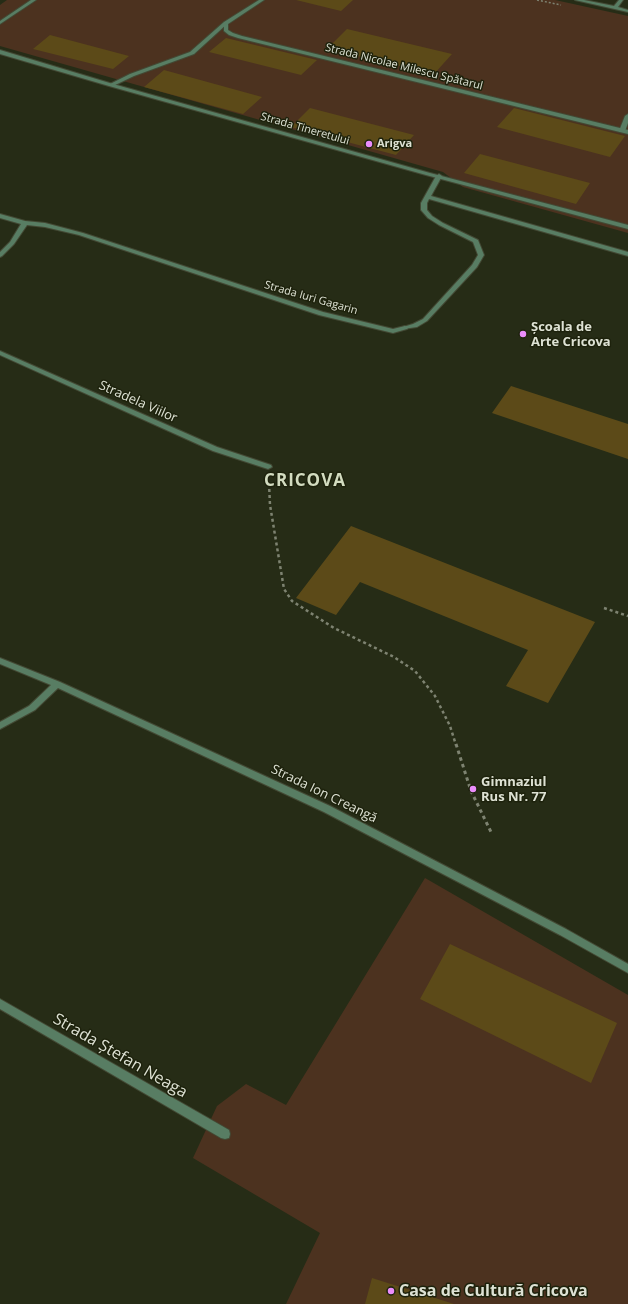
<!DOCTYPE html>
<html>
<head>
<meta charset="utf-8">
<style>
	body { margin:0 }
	canvas { display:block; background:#262c16 }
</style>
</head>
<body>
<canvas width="628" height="1304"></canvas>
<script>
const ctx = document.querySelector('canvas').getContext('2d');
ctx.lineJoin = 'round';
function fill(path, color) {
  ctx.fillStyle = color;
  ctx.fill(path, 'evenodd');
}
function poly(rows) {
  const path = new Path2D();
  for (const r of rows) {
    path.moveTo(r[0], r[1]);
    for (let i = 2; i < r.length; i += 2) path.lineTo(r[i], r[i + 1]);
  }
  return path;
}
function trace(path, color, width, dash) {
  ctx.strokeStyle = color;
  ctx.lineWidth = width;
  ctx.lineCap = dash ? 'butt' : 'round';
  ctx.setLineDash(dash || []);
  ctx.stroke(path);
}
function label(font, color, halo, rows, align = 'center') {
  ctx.font = font + ' "Open Sans",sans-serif';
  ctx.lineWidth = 3;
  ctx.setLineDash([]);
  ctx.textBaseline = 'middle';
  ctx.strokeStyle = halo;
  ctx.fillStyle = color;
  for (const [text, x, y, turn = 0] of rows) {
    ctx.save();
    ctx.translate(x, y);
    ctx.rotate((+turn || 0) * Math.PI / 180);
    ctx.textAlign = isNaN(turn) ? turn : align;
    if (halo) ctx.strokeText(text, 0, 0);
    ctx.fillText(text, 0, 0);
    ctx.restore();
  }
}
fill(poly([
	[7,0,555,0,628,16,628,233,463,187,443,172,0,46,0,5],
	[425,878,628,995,628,1304,286,1304,320,1233,193,1158,217,1106,246,1084,286,1105]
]), '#4c321f');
fill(poly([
	[296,0,353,0,341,11],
	[347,29,452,54,434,74,327,49],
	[50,35,129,56,113,69,33,49],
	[226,38,317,60,301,75,209,52],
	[164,70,262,97,243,114,144,87],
	[310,108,414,135,396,155,291,127],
	[514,108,625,136,610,157,497,127],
	[480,154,590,183,576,204,464,173],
	[511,386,628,424,628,459,492,413],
	[351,526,595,622,548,703,506,686,528,650,360,582,336,615,296,598],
	[450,944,617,1023,591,1083,420,999],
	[372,1278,454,1304,365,1304]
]), '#5c4a18');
const service = poly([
	[31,0,36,0,0,24,0,21,31,0],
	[224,22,228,23,194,54,134,76,113,86,108,85,130,74,190,52,224,22],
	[628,114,628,123,625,131,620,132,619,131,625,116,628,114],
	[439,174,442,176,431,196,628,252,628,256,429,199,427,203,427,210,432,216,443,223,478,240,484,255,477,267,427,321,417,327,403,329,403,327,413,324,423,319,472,265,478,255,473,242,439,225,428,218,421,210,421,203,436,176,439,174]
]);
const minor = poly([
	[259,0,264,0,228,24,228,30,233,33,242,36,628,130,628,134,238,38,229,35,224,31,224,22,259,0],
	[575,0,584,0,614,6,619,0,623,0,618,7,628,10,628,12,575,0],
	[0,50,113,84,430,173,628,225,628,229,426,175,109,86,0,54,0,50],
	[0,214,25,221,45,223,83,233,323,312,393,329,405,326,408,328,407,329,393,333,319,315,79,235,45,227,27,225,14,244,2,256,0,257,0,252,10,242,21,224,0,218,0,214],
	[0,351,217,447,271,465,272,467,268,469,213,451,0,355,0,351],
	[0,658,60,682,330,806,566,929,628,964,628,973,560,935,324,812,58,688,35,710,0,729,0,722,29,706,51,685,0,664,0,658],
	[0,999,229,1130,230,1134,229,1138,225,1139,221,1138,0,1009,0,999]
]);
trace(service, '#434934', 2);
trace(minor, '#434934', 2);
trace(poly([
	[537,0,561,5]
]), '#7e8371', 1.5, [2, 2]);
trace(poly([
	[269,483,270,505,284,589,292,601,334,628,394,657,415,671,435,696,450,726,456,745],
	[604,608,628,616]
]), '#7e8371', 2.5, [3, 3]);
trace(poly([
	[456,744,471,791,492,834]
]), '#7e8371', 3, [3.5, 3.5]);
fill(service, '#587d63');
fill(minor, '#587d63');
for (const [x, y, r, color] of [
	[369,144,4,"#eb8dfc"],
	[523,334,4,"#eb8dfc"],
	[473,789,4,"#eb8dfc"],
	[391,1291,4,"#eb8dfc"]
]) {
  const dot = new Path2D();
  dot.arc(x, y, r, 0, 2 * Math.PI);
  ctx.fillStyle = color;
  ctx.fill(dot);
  trace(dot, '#1d220c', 1.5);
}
label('11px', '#dee2d4', '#1d220c', [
	["Strada Nicolae Milescu Spătarul",404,67,14],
	["Strada Tineretului",305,129,16],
	["Strada Iuri Gagarin",311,298,16]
]);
label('bold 11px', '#dee2d4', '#1d220c', [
	["Arigva",377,144]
], 'left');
label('bold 13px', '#dee2d4', '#1d220c', [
	["Școala de",531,327],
	["Arte Cricova",531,342],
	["Gimnaziul",481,782],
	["Rus Nr. 77",481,797]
], 'left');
label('13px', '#dee2d4', '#1d220c', [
	["Stradela Viilor",138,402,24],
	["Strada Ion Creangă",324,794,26]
]);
label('16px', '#dee2d4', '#1d220c', [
	["Strada Ștefan Neaga",120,1056,30]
]);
label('bold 16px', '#dee2d4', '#1d220c', [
	["Casa de Cultură Cricova",399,1291]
], 'left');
ctx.letterSpacing = '1px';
label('bold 17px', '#d3dcc0', '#1d220c', [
	["CRICOVA",305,481]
]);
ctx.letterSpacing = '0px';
</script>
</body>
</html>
